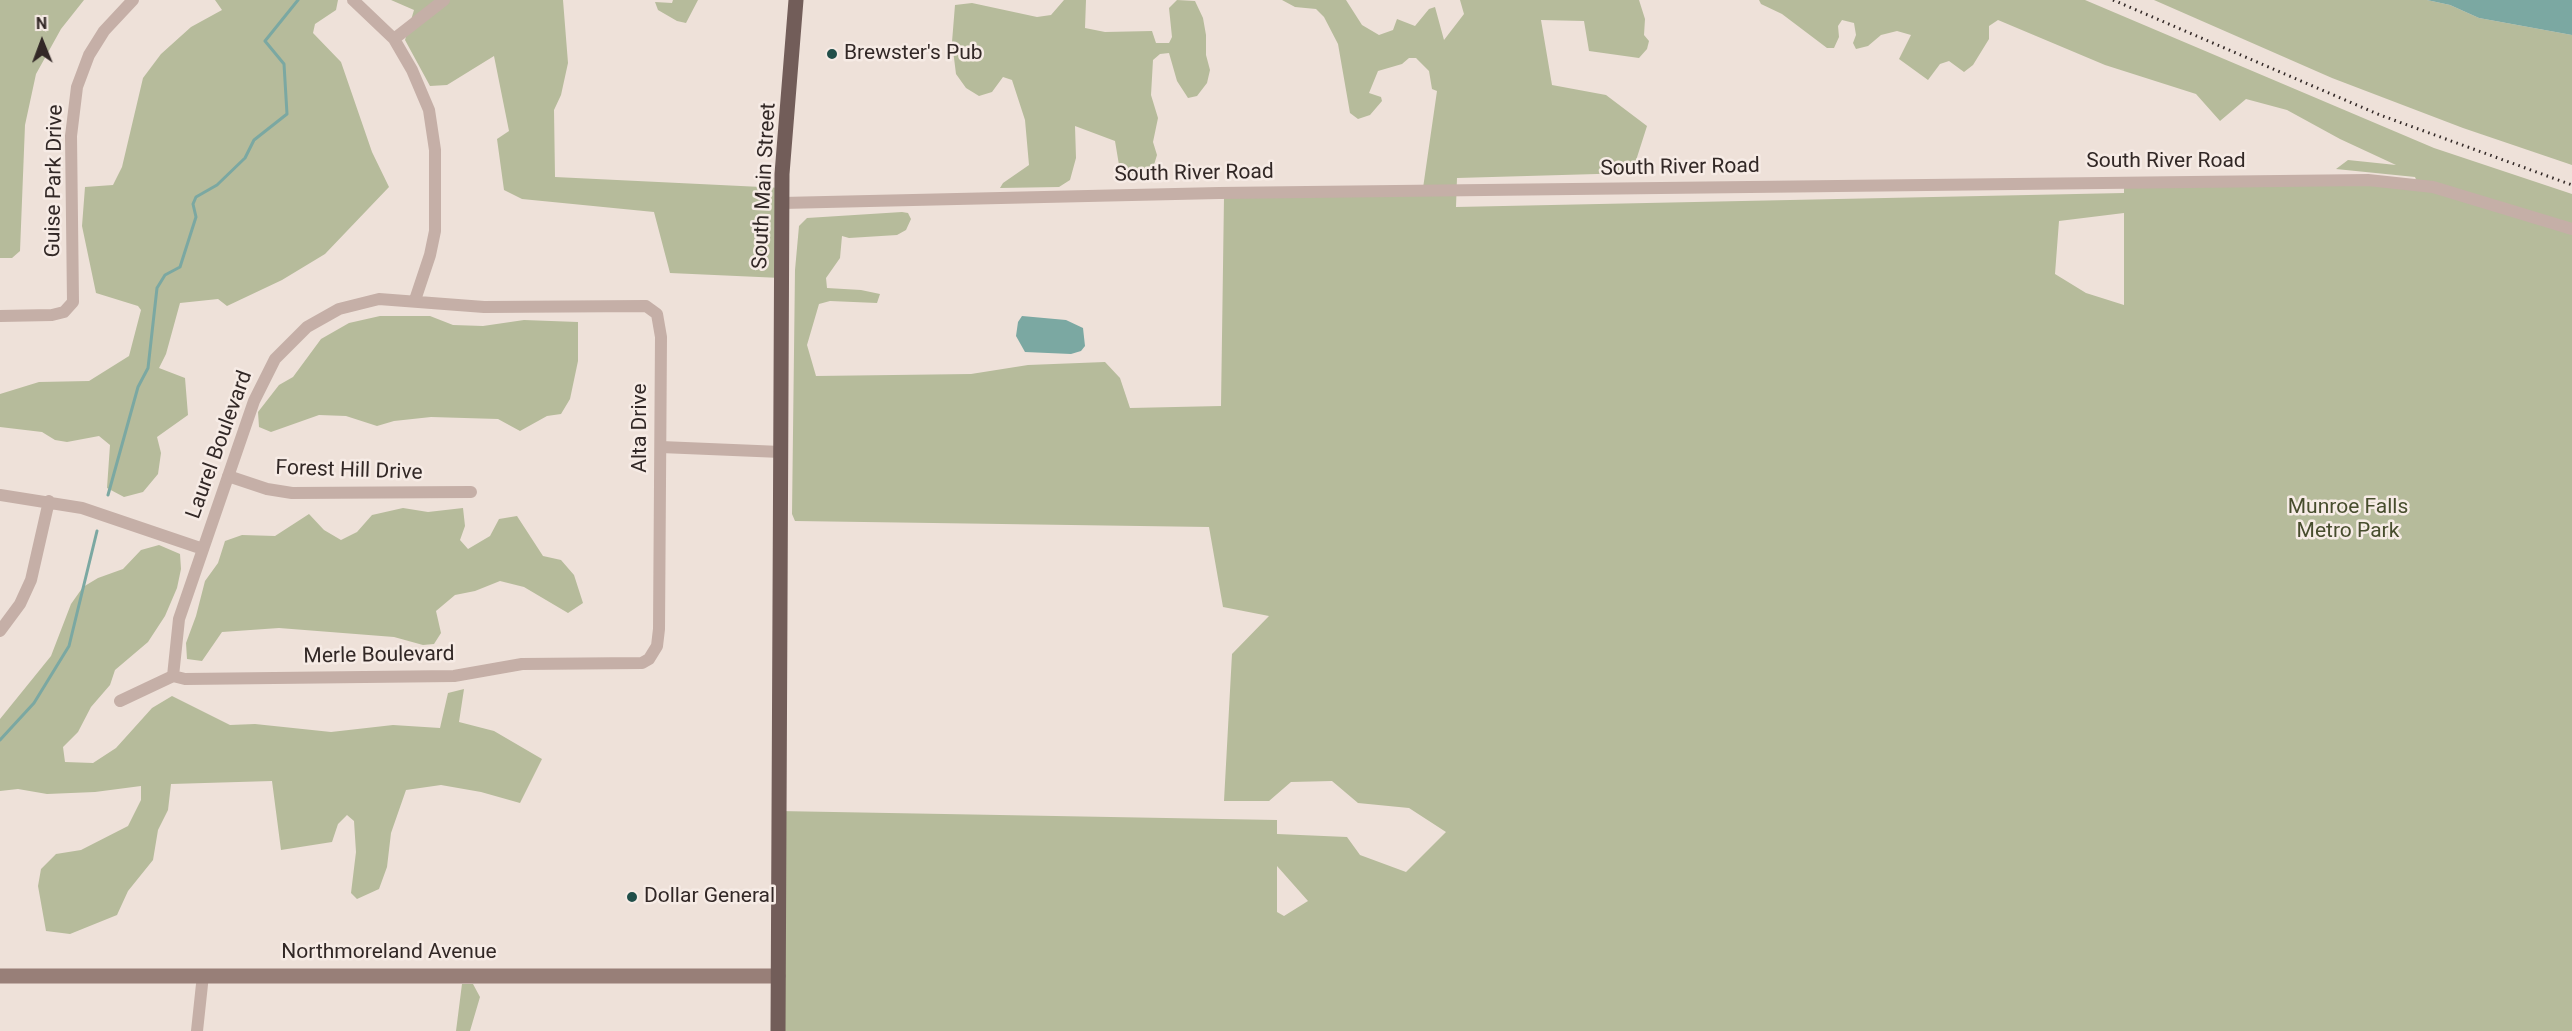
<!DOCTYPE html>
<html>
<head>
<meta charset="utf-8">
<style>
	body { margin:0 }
	#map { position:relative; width:2572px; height:1031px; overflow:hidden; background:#eee1d9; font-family:Roboto,sans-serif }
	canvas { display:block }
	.north { position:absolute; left:12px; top:12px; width:60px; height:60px; -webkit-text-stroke:4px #f6ebe5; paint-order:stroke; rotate:359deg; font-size:16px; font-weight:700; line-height:24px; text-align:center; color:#322826 }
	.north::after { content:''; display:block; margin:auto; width:21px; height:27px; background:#322826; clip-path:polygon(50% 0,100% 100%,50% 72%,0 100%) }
</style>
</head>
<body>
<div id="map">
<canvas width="2572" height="1031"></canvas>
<div class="north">N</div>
</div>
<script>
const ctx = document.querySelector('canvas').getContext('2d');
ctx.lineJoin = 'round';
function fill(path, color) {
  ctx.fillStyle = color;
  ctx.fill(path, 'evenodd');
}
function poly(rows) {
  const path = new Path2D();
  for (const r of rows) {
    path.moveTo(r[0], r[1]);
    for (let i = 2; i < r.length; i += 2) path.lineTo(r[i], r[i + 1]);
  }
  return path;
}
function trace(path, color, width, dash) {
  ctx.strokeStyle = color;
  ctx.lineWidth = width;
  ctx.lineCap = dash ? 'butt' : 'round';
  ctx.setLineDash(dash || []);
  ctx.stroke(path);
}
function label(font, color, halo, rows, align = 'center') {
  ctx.font = font + ' Roboto,sans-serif';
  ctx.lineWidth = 5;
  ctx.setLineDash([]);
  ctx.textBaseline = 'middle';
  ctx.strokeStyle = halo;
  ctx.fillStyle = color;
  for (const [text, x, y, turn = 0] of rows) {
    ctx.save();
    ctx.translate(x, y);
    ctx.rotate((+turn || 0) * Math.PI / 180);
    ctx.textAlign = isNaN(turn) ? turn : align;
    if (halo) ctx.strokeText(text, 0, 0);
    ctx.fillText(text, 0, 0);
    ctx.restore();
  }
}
fill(poly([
	[0,0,84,0,61,29,36,74,25,125,20,251,12,258,0,258],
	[215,0,338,0,336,10,315,24,313,33,341,62,372,152,389,187,325,254,282,280,227,306,218,299,180,303,166,354,159,368,185,378,188,415,157,437,161,453,158,474,143,492,124,497,107,488,110,445,99,436,67,442,55,440,42,432,0,427,0,394,39,382,89,381,129,356,141,310,138,306,96,293,82,226,85,187,113,185,122,167,143,78,161,54,191,27,222,10],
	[391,0,563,0,568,63,561,95,554,110,555,177,782,188,781,278,670,273,654,212,522,199,504,190,497,139,509,131,494,56,447,85,430,86,405,40,414,10],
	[673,0,698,0,686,23,677,21,658,10,655,2,672,3],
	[1064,0,1086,0,1085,28,1105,32,1152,31,1156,43,1169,43,1172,37,1169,8,1177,0,1195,1,1203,18,1206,35,1206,55,1210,70,1207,83,1197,96,1188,98,1177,81,1169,53,1160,54,1153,60,1151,95,1158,118,1153,142,1157,155,1153,168,1137,174,1127,174,1119,165,1115,141,1075,126,1076,158,1070,180,1059,187,1000,188,1003,183,1029,165,1025,120,1012,80,1003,77,992,92,979,96,966,88,956,74,952,42,955,5,972,3,1037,17,1051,15],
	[1282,0,1346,0,1362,25,1379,35,1393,30,1397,19,1415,26,1429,9,1435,7,1444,40,1464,14,1460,0,1639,0,1645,19,1644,35,1649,41,1647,49,1639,58,1589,51,1584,21,1541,20,1552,85,1606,95,1647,126,1632,173,1457,178,1456,207,2124,193,2124,182,2418,184,2415,177,2336,169,2348,160,2396,165,2340,139,2287,110,2246,99,2220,121,2196,94,2105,65,1998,20,1989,26,1989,39,1973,65,1964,72,1949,61,1940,64,1928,80,1899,59,1911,35,1897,31,1881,35,1868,46,1856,49,1853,43,1856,35,1854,23,1842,20,1838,26,1839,37,1834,48,1827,48,1782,14,1761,4,1759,0,2085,0,2434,148,2572,194,2572,1031,778,1031,778,811,1277,820,1277,834,1347,837,1360,855,1406,872,1446,832,1409,808,1358,803,1332,781,1291,782,1269,801,1224,801,1232,654,1269,616,1223,607,1209,527,795,521,792,514,795,270,799,226,807,218,902,212,908,213,911,219,906,230,897,235,849,238,842,236,840,258,826,278,827,288,861,290,880,294,877,303,830,301,819,304,807,345,816,376,971,374,1028,365,1105,362,1120,378,1130,408,1221,406,1224,197,1422,195,1437,91,1432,89,1429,71,1416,58,1409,58,1402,64,1378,71,1369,93,1381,97,1382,101,1370,115,1358,119,1350,113,1338,44,1324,17,1316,9,1295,7],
	[2124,213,2124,305,2086,293,2055,274,2059,221],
	[1277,866,1308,901,1284,916,1277,912],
	[2154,0,2427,0,2450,5,2479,18,2572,35,2572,165,2463,128,2332,78],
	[380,316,430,316,453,325,483,326,524,320,578,322,578,361,570,399,561,414,547,416,520,431,498,419,431,417,394,421,377,426,346,416,319,415,271,432,259,427,258,412,279,385,293,377,321,339,349,323],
	[403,508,428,512,463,508,465,526,460,540,468,549,490,536,499,519,517,516,543,556,561,560,574,575,583,603,568,613,524,587,500,581,475,591,455,595,436,611,441,633,434,644,423,645,394,637,279,628,222,632,202,661,187,659,186,643,196,616,205,581,218,563,225,541,242,535,275,536,309,514,324,530,341,540,357,532,372,515],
	[159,545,180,554,181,569,177,588,165,616,148,642,115,670,110,685,91,707,78,732,63,747,65,762,93,763,116,748,152,708,172,696,230,725,255,724,331,732,393,725,440,728,448,693,464,689,459,722,494,731,542,759,520,803,481,792,441,785,406,790,391,833,387,867,379,889,357,899,351,893,356,852,354,821,347,815,338,824,332,842,281,850,272,781,171,784,168,810,158,830,153,860,128,891,117,915,70,934,46,931,38,886,41,869,56,854,81,850,128,826,141,800,141,786,95,792,47,794,18,789,0,791,0,719,51,656,71,604,83,587,98,578,123,569,141,550],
	[462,984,473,984,480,997,470,1031,456,1031]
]), '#b6bb9b');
fill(poly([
	[2427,0,2572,0,2572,35,2479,18,2450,5],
	[1022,316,1066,320,1083,328,1085,346,1081,351,1071,354,1025,352,1016,336,1018,322]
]), '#7ba8a2');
trace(poly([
	[108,495,138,387,148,368,157,288,165,275,180,267,196,217,193,204,196,197,217,185,245,158,254,140,287,114,284,64,265,41,298,0],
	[0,740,34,703,69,646,97,531]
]), '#7ba8a2', 3);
trace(poly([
	[353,0,394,39,412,70,429,110,435,150,435,231,430,255,415,300],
	[394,39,444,0],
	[782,203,1219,193,2368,180,2433,187,2572,229],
	[0,316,52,315,64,312,73,302,71,136,77,87,89,55,104,31,133,0],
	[661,447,781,452],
	[228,476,267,489,292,493,471,492],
	[0,495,82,508,203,549],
	[0,631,20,604,31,580,49,501],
	[120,701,173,676,185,679,454,676,522,664,642,663,649,659,657,646,659,629,661,337,657,314,646,306,484,307,379,299,339,309,307,327,275,359,254,401,179,619,173,676],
	[197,1031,203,975]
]), '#c5afa7', 12);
trace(poly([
	[0,976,778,976]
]), '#987f78', 15);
trace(poly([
	[778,1031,782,174,796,0]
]), '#725d59', 15);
trace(poly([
	[2113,0,2380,115,2572,185]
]), '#322826', 3, [1.5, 4.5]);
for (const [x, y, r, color] of [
	[832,54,6,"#214f4a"],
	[632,897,6,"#214f4a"]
]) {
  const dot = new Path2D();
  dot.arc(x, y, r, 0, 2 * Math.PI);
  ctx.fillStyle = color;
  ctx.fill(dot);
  trace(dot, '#f6ebe5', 2);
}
label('21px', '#322826', '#f6ebe5', [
	["Brewster's Pub",844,54],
	["Dollar General",644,897]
], 'left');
label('21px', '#322826', '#f6ebe5', [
	["South River Road",2166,162],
	["South River Road",1680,168,-1],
	["South River Road",1194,174,-1],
	["Guise Park Drive",55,181,-89],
	["South Main Street",765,186,-87],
	["Alta Drive",641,428,-90],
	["Laurel Boulevard",220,445,-70],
	["Forest Hill Drive",349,471,2],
	["Merle Boulevard",379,656,-1],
	["Northmoreland Avenue",389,953]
]);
label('21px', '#474d2d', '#f6ebe5', [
	["Munroe Falls",2348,508],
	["Metro Park",2348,532]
]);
</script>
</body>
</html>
